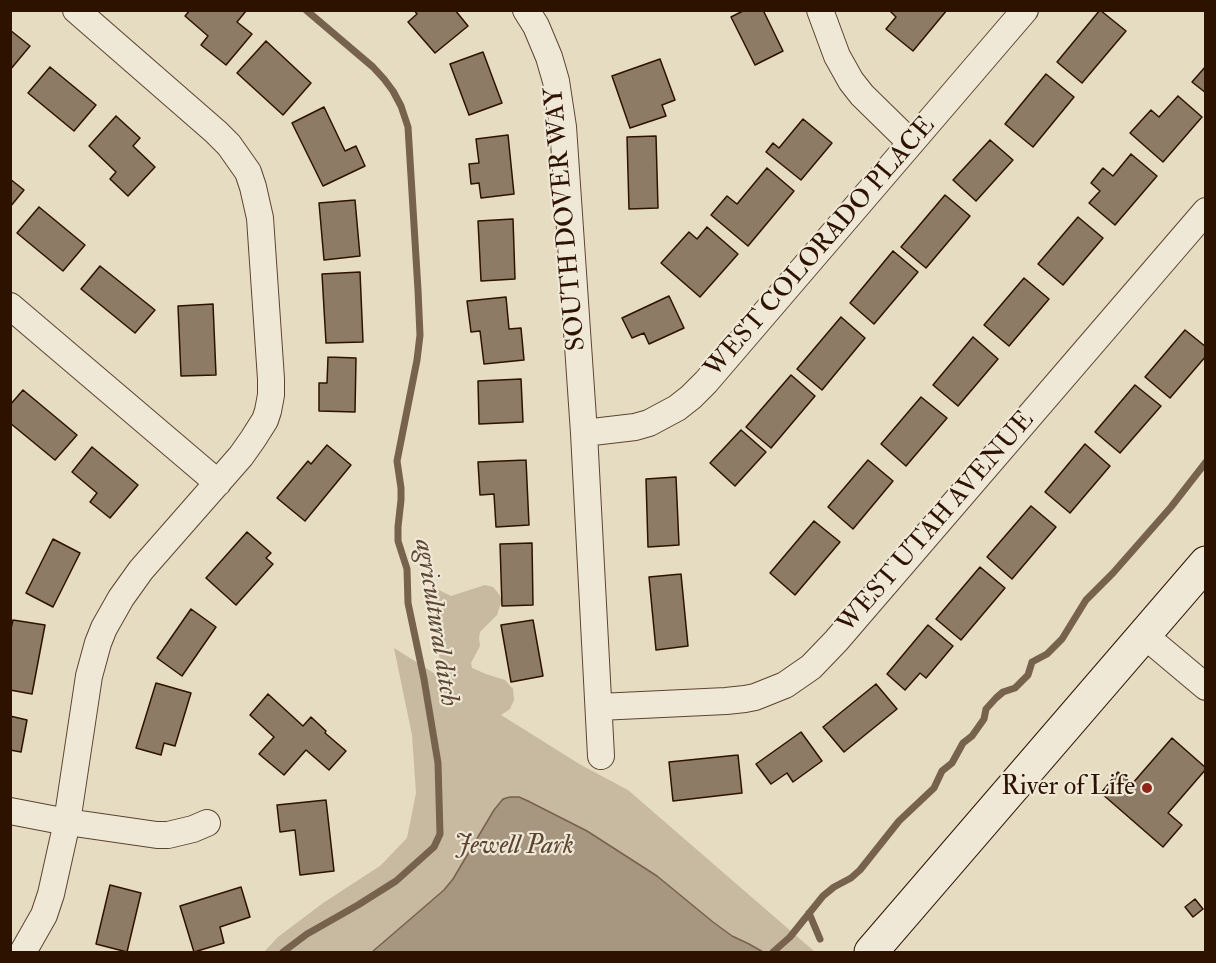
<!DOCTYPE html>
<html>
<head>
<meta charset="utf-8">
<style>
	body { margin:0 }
	#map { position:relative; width:1216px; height:963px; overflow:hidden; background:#e6dcc2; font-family:"IM FELL Double Pica",serif }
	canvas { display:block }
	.frame { position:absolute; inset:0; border:12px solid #2e1200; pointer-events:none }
</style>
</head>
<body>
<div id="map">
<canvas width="1216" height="963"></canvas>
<div class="frame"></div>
</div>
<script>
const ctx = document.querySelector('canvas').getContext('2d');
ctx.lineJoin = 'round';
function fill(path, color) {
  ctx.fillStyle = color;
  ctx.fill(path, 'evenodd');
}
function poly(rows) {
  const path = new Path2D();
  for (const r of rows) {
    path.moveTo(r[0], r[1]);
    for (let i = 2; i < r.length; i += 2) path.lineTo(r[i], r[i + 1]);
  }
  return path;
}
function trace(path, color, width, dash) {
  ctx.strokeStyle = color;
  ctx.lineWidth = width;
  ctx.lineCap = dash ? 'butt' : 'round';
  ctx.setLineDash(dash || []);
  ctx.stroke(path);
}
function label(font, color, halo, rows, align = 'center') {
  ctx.font = font + ' "IM FELL Double Pica",serif';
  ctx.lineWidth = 4.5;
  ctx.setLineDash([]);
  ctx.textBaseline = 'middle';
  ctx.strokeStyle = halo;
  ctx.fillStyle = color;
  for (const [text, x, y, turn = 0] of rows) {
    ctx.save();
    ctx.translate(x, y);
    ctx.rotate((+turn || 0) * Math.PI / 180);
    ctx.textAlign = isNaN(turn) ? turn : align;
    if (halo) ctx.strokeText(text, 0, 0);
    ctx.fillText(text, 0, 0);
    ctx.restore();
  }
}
fill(poly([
	[485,585,493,587,499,594,502,600,497,615,480,632,479,638,480,646,471,663,472,668,486,674,505,680,513,689,514,700,510,709,501,715,581,765,628,790,815,952,264,952,278,937,323,903,380,866,407,838,416,793,412,735,394,648,448,682,439,656,439,629,430,613,425,596,427,588,435,588,451,596]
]), '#c7baa1');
const water = poly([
	[510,797,519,797,528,801,587,831,657,876,713,922,732,936,749,944,763,952,372,952,444,890,453,879,494,810,503,799,510,797]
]);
fill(water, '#a79780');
trace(water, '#77624d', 1.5);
trace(poly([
	[809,913,820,939],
	[283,952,307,934,358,905,396,881,434,847,440,834,438,763,424,679,408,603,407,569,398,541,398,527,401,500,401,488,397,461,417,360,420,335,418,290,408,127,401,106,393,91,384,79,373,67,306,10],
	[773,952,790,937,823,896,834,887,851,878,860,870,899,821,934,788,942,771,952,763,963,743,972,736,984,719,986,709,996,698,1003,692,1015,688,1028,675,1032,662,1047,654,1062,639,1086,600,1113,573,1171,507,1206,462]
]), '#77624d', 7);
const building = poly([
	[190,10,245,10,246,11,237,22,252,34,226,65,201,45,208,36,185,16,190,10],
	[414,10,455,10,468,26,435,53,408,22,417,14,414,10],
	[745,10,763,10,783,51,755,65,731,17,745,10],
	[889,10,947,10,913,51,886,29,896,17,889,10],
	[1100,10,1126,31,1082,83,1057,62,1100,10],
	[10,30,30,46,10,70,10,30],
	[266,41,311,83,283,115,237,73,266,41],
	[483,52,502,103,469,115,450,64,483,52],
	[660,59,675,100,662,105,666,116,630,128,612,76,660,59],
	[1206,66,1206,93,1192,82,1206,66],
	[50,67,96,105,74,131,28,93,50,67],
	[1046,74,1074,97,1033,147,1005,124,1046,74],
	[1178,96,1202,117,1163,162,1130,133,1151,110,1159,117,1178,96],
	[324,107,345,151,356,146,365,166,323,186,292,123,324,107],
	[116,116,140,138,133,146,155,167,128,196,110,179,116,172,89,146,116,116],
	[803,119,832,143,801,180,766,152,773,143,779,148,803,119],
	[508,135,514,194,481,198,479,183,471,184,469,164,479,163,476,139,508,135],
	[656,136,658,208,629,209,627,137,656,136],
	[990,140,1013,160,976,201,953,180,990,140],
	[1131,154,1157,176,1115,225,1089,203,1100,191,1091,183,1103,168,1113,176,1131,154],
	[767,168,794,191,748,246,711,215,727,196,737,204,767,168],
	[10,179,24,190,10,207,10,179],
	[945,195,970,216,926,268,901,247,945,195],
	[355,200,360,256,324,260,319,203,355,200],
	[39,207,85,245,63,271,17,233,39,207],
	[1078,217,1103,238,1063,285,1038,264,1078,217],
	[513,219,515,279,481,281,478,221,513,219],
	[707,227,738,254,700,297,661,263,689,232,697,239,707,227],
	[893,251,918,272,874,324,850,303,893,251],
	[100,266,155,310,135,333,81,289,100,266],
	[360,272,363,342,326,343,322,274,360,272],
	[1024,278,1049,299,1009,346,984,325,1024,278],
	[669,296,684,328,649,344,644,333,632,338,622,318,669,296],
	[506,297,509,329,521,328,524,360,484,364,480,331,471,332,467,301,506,297],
	[213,304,216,375,181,376,178,306,213,304],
	[841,317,865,338,822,390,797,369,841,317],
	[1185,330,1206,347,1206,356,1170,398,1145,377,1185,330],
	[973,337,998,359,958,406,933,385,973,337],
	[328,357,356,358,355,412,319,411,319,383,327,383,328,357],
	[791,375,815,396,771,448,746,427,791,375],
	[521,379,523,422,479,424,478,381,521,379],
	[1135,385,1161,406,1120,453,1095,432,1135,385],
	[23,390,77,435,55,460,10,423,10,405,23,390],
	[921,397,947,418,906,466,881,444,921,397],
	[741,430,766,452,735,486,710,463,741,430],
	[1085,444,1110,466,1070,513,1045,492,1085,444],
	[327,445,351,465,305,521,277,498,308,461,311,464,327,445],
	[92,447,138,485,110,518,90,502,97,493,72,472,92,447],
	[526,460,529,525,496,527,494,494,480,495,478,462,526,460],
	[868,460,893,481,853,529,828,507,868,460],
	[676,477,679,545,648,547,646,479,676,477],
	[1031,506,1056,527,1012,579,987,557,1031,506],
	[814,521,840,542,795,595,770,573,814,521],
	[247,532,271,553,266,558,273,564,236,605,206,578,247,532],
	[53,539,80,553,53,607,26,593,53,539],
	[532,543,533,605,502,606,500,544,532,543],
	[980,567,1005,588,961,640,936,619,980,567],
	[681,574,688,646,656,650,649,577,681,574],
	[191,609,216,627,182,676,157,658,191,609],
	[13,620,45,625,32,694,10,690,10,633,13,620],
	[533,620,543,676,511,682,501,625,533,620],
	[928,625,953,646,926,678,920,673,905,690,887,674,928,625],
	[156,683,191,693,175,746,164,743,161,755,136,748,156,683],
	[876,684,897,709,844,752,823,727,876,684],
	[268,694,303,726,311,717,326,731,325,733,346,751,329,770,306,750,284,775,259,754,274,737,250,715,268,694],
	[10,716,27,720,21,752,10,750,10,716],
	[801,732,822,761,793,782,787,773,771,784,756,764,801,732],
	[1172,738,1206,768,1206,769,1168,813,1182,825,1163,847,1101,793,1118,772,1132,784,1172,738],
	[738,755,742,793,673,801,669,762,738,755],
	[326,800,334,871,300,875,295,830,280,832,277,805,326,800],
	[110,885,141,893,127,952,96,944,110,885],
	[241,887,250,917,220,927,224,943,194,952,180,906,241,887],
	[1195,899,1203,909,1193,917,1185,907,1195,899]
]);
fill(building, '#8e7b65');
trace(building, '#2e1200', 1.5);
const street = poly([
	[526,10,536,26,549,57,556,81,563,127,584,433,601,756],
	[820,10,837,56,851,81,862,95,911,143],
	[10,306,218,483],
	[584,433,635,427,649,423,677,408,691,397,706,382,1025,10],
	[1144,635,1206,687],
	[599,707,726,701,745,699,755,697,785,685,811,667,836,641,1206,211],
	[10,811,67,822,157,835,168,835,193,829,207,823],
	[23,952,44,915,51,894,67,822,89,676,98,643,104,628,121,598,141,570,241,456,253,439,265,420,268,411,271,395,271,379,260,218,253,187,248,172,229,145,216,132,76,10]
]);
const secondary = poly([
	[871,952,1206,563]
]);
trace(street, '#5c4430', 28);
trace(secondary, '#2e1200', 35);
trace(street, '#efe8d7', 26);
trace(secondary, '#efe8d7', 33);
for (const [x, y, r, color] of [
	[1147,788,6,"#8f2418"]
]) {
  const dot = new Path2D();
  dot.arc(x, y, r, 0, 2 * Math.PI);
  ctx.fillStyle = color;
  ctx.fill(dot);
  trace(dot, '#efe8d7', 2);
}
label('26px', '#2e1200', '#efe8d7', [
	["SOUTH DOVER WAY",567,219,-95],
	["WEST COLORADO PLACE",821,248,-49],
	["WEST UTAH AVENUE",937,523,-49]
]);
label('26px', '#2e1200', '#efe8d7', [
	["River of Life",1135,788]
], 'right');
label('italic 26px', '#5c4430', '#efe8d7', [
	["Jewell Park",514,847]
]);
label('italic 27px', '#5e4733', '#efe8d7', [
	["agricultural ditch",435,623,81]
]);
</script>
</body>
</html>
